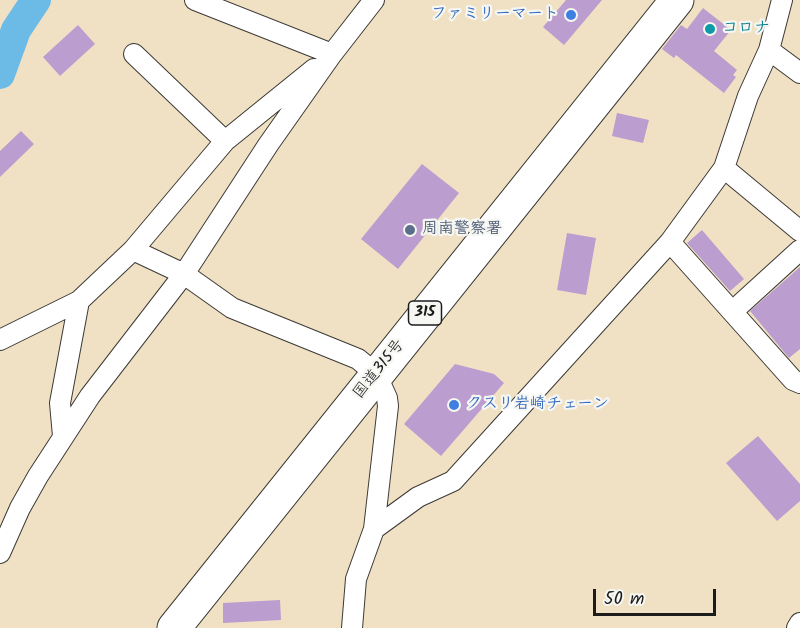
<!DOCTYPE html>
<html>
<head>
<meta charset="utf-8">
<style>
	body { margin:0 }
	#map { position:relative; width:800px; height:628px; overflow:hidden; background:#f0e1c5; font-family:Kalam,sans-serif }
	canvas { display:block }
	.scale { position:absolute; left:593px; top:589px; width:123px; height:27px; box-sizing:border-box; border:3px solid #1c1c1c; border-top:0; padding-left:8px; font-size:18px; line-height:21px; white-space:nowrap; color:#1c1c1c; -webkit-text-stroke:4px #f6f6f2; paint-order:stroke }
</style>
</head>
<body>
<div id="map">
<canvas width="800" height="628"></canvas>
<div class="scale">50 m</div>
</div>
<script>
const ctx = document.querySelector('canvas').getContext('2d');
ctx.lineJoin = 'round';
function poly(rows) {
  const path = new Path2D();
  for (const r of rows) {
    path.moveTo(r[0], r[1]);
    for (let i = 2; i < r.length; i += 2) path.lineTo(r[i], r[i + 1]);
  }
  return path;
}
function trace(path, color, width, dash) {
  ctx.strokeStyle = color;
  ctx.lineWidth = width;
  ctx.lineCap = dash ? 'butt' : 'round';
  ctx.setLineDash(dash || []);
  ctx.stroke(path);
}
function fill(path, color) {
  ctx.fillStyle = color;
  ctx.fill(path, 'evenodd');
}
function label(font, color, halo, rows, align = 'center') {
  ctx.font = font + ' Kalam,"Klee One",sans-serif';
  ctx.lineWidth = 4.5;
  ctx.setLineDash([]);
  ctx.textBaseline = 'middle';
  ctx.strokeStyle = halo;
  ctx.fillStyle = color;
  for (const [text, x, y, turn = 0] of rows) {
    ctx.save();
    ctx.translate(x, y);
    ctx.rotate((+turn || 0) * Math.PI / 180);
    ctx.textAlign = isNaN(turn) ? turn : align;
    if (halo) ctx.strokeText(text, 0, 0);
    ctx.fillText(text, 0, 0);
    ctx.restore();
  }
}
trace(poly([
	[0,74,16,30,36,0]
]), '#6cbbe7', 30);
fill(poly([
	[566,0,602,0,564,45,543,27],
	[703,8,731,30,714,51,737,70,733,75,736,77,724,93,676,55,674,58,662,49,681,25,687,29],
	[78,25,95,44,60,76,43,57],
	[617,113,649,120,643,143,612,136],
	[21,131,34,144,0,177,0,151],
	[422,164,459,193,398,269,361,239],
	[702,230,744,279,730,291,687,243],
	[567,233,596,238,586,295,557,290],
	[800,267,800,349,789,358,750,311],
	[455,364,494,374,504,383,441,456,404,424],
	[758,436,800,484,800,501,777,521,726,463],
	[280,600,281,620,223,623,223,603]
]), '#bb9dcf');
const minor = poly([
	[195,0,332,54],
	[769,50,800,73],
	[134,54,225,141],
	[724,168,800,231],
	[670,242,793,380,800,383],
	[133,250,184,274,232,308,358,359,376,374,387,398,388,406,374,529,356,579,352,628],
	[733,311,800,250],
	[0,340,79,301,133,250,225,141,314,69],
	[63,436,60,403,79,301],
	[374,529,418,497,453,481,670,242,724,168,748,96,769,50,782,0],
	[0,553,20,508,38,476,90,396,184,274,268,145,332,54,374,0],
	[797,628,800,623]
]);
const trunk = poly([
	[174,628,677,0]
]);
trace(minor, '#3c3a35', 22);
trace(trunk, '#3c3a35', 35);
trace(minor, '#fff', 20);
trace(trunk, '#fff', 33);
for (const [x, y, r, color] of [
	[571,15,6,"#3f7fe0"],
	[710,29,6,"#0f9aa8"],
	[410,230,6,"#5c6f8a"],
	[454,405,6,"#3f7fe0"]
]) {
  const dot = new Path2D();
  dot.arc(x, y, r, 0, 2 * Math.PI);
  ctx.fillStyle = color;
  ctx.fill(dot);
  trace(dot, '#f6f6f2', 2);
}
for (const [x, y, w] of [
	[425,313,33]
]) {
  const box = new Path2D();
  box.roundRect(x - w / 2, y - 12, w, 24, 4.5);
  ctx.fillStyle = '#f6f6f2';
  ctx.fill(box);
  trace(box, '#1c1c1c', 1.5);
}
label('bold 15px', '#1c1c1c', null, [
	["315",425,313]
]);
label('bold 16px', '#366cbe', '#f6f6f2', [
	["ファミリーマート",559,15],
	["クスリ岩崎チェーン",466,405,"left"]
], 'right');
label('bold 16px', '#0d838f', '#f6f6f2', [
	["コロナ",722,29]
], 'left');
label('bold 16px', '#4e5e75', '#f6f6f2', [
	["周南警察署",422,230]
], 'left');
label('16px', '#1c1c1c', '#f6f6f2', [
	["国道315号",380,370,-51]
]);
</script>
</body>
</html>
